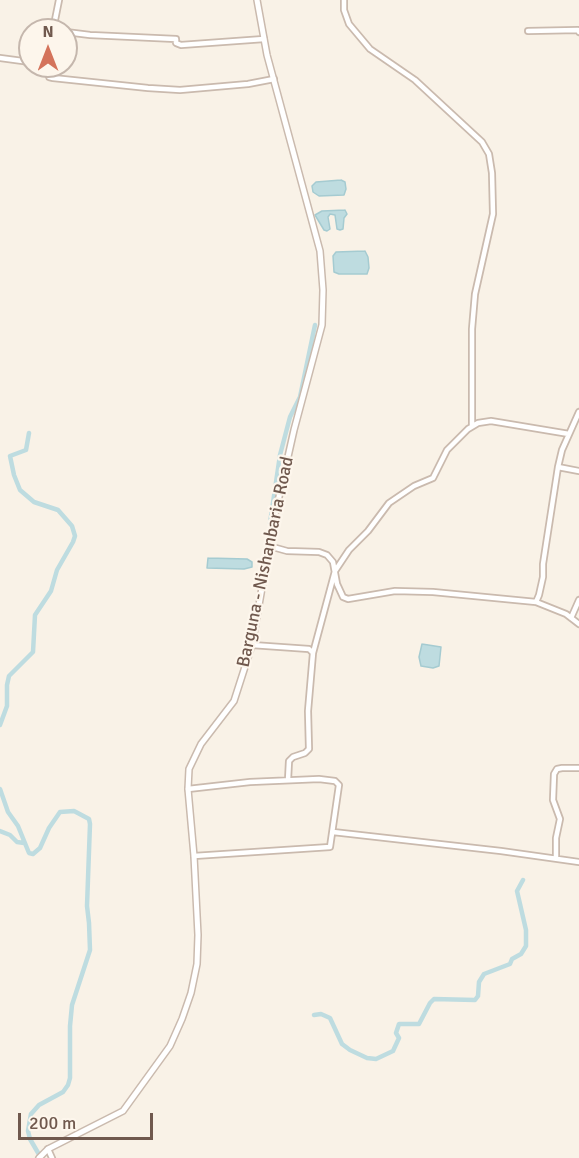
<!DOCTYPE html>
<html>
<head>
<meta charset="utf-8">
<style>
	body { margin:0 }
	#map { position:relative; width:579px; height:1158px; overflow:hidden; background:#f9f2e7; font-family:Signika,sans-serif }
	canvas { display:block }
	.north { position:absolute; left:18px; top:18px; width:60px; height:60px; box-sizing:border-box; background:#fdf6ec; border:2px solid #c5b7ad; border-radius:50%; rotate:0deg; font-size:16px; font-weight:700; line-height:24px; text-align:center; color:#70594e }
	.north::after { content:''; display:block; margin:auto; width:21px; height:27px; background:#d4735b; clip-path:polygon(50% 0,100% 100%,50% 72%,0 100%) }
	.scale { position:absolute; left:18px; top:1113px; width:135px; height:27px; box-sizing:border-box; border:3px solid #70594e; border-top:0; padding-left:8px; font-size:18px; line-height:21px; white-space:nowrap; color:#70594e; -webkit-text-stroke:4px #fdf6ec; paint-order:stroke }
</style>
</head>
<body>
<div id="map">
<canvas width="579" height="1158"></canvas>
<div class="north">N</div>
<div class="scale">200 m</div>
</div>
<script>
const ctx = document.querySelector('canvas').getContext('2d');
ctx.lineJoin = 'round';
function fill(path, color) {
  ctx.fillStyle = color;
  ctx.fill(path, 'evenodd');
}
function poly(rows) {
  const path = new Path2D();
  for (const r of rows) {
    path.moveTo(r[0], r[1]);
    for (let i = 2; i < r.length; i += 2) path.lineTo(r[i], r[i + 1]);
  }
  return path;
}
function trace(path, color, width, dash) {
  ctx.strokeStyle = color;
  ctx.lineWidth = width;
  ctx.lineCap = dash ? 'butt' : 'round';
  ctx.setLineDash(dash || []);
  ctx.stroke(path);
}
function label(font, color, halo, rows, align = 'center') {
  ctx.font = font + ' Signika,sans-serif';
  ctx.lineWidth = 4.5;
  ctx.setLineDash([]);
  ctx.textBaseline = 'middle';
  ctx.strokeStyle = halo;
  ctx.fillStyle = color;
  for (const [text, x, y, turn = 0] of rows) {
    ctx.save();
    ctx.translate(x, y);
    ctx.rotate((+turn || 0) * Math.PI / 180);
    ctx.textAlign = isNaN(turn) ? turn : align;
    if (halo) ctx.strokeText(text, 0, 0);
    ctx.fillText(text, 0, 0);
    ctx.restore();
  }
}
const water = poly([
	[341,180,345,182,346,189,344,195,319,196,313,192,312,186,316,182,341,180],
	[345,210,347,214,344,218,343,229,340,230,337,229,335,215,330,214,328,217,330,229,327,231,324,230,315,215,322,211,345,210],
	[365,251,368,257,369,268,367,274,339,274,334,272,333,256,336,252,365,251],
	[208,558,247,559,252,562,252,567,244,569,207,568,208,558],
	[422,644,441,647,439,666,433,668,421,666,419,657,422,644]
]);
fill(water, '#bedce0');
trace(water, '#a5cbd1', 1.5);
trace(poly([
	[270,523,280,455,290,417,300,397,315,325],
	[0,725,7,706,7,685,9,676,33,652,35,615,51,591,57,570,73,542,75,536,72,526,58,510,34,502,20,490,14,475,10,456,26,450,29,433],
	[0,789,8,812,18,826,29,853,33,854,40,848,49,828,60,812,74,811,89,819,90,824,87,906,89,923,90,950,72,1005,70,1026,70,1078,68,1085,63,1092,39,1105,31,1114,28,1131,30,1139,41,1158],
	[0,831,10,835,17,842,24,843],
	[314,1015,321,1014,330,1018,342,1044,350,1050,367,1058,376,1059,393,1051,399,1038,396,1033,399,1024,419,1024,430,1003,434,999,475,1000,478,996,479,982,484,974,510,964,512,959,521,954,526,946,526,930,517,891,523,880]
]), '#bedce0', 4.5);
const minor = poly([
	[344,0,344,10,349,24,370,49,415,80,482,142,489,154,492,173,493,214,475,294,472,329,472,426],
	[53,30,59,0],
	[528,31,578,30,579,32],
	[66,32,90,35,176,39,176,43,181,45,264,39],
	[0,58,30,62],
	[48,66,49,77,53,78,148,88,180,90,248,84,274,79],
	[558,467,579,471],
	[269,546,287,551,319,552,327,555,333,562,337,584,343,597,348,599,395,591,433,592,536,602,539,595,543,577,543,564,558,467,562,450,579,412],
	[536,602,566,614,579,624],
	[571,618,579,600],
	[252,645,309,649,313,653,308,711,309,749,305,753,293,757,289,761,288,780],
	[313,653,335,571,349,550,368,531,389,503,414,486,433,478,447,450,468,429,478,423,491,421,569,434],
	[188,789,250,782,319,779,335,781,339,785,330,847,194,856],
	[333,832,501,851,579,862],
	[556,858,556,838,560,819,553,800,554,774,557,769,562,768,579,768],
	[48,1149,52,1158]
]);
const tertiary = poly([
	[39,1158,48,1149,123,1111,170,1046,182,1019,191,993,197,964,198,935,194,856,188,789,189,769,201,744,234,701,252,645,274,519,294,430,322,325,323,290,320,251,267,55,257,0]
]);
trace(minor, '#cabaae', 8);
trace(tertiary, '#cabaae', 8);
trace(minor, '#fff', 4.5);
trace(tertiary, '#fff', 5);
label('18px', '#70594e', '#fdf6ec', [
	["Barguna - Nishanbaria Road",266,562,-78]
]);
</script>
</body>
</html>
